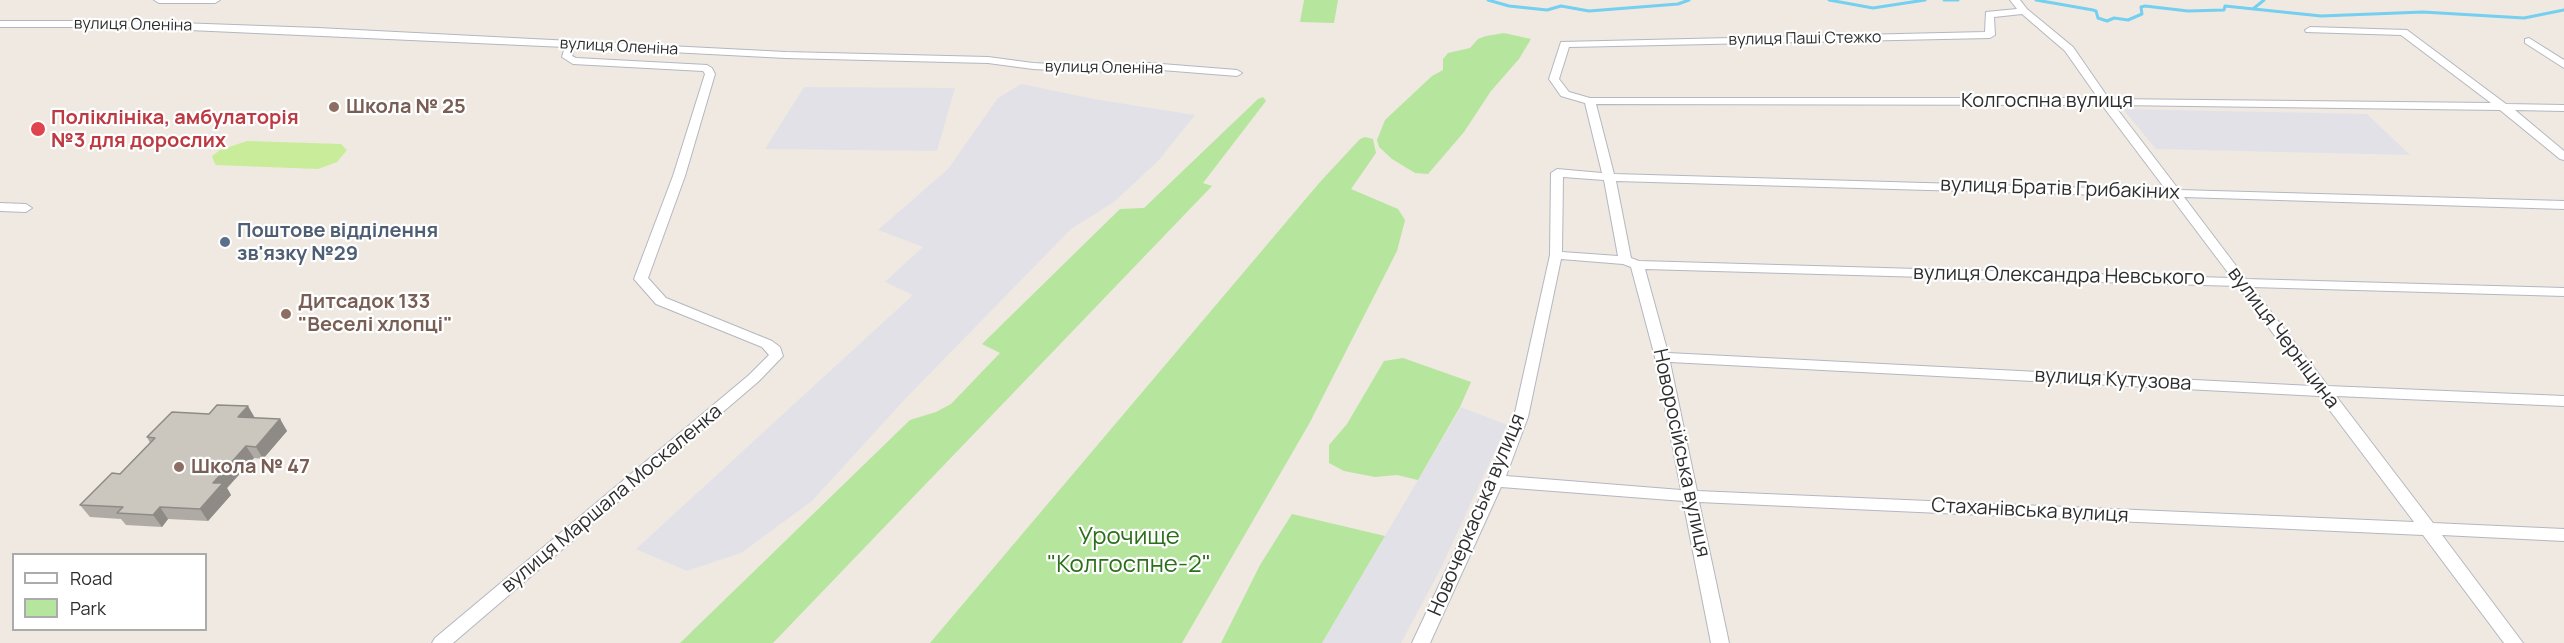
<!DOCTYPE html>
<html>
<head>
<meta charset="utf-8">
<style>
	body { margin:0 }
	#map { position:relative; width:2564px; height:643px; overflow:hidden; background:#efe9e1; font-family:Manrope,sans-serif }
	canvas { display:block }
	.legend { position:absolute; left:12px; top:553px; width:195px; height:78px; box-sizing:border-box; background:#fff; border:2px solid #ababab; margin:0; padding:8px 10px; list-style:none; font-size:18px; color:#2e2e2e }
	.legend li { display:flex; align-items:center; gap:12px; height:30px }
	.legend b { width:30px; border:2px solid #ababab }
</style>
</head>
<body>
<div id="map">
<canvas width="2564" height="643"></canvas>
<ul class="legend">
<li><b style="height:8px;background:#fff"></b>Road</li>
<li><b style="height:16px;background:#b6e59e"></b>Park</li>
</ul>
</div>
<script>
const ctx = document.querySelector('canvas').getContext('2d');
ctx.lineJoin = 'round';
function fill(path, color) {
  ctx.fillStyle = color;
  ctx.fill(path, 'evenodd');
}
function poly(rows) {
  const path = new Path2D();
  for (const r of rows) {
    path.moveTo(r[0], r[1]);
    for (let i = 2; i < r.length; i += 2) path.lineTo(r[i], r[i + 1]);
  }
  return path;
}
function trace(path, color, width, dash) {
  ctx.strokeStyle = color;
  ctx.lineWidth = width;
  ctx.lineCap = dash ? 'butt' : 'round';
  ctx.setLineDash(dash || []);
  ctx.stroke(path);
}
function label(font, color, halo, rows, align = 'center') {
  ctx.font = font + ' Manrope,sans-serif';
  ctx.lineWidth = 4.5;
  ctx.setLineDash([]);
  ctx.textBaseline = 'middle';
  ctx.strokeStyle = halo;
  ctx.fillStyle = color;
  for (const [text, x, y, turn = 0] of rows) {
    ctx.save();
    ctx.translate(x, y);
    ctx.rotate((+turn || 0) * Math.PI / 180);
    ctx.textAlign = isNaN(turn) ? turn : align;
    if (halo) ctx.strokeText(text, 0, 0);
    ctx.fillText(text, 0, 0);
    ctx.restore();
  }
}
fill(poly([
	[1021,84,1099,100,1195,115,1158,161,1114,202,1071,229,906,398,812,501,741,553,687,571,636,549,913,295,885,282,923,247,878,230,948,169,998,98],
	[804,87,955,88,937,151,765,149],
	[2123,109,2367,114,2410,155,2156,149],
	[1461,407,1507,425,1441,568,1401,643,1322,643]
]), '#e3e1e8');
fill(poly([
	[1304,0,1338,0,1334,23,1300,22],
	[1504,33,1531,39,1519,59,1491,91,1464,132,1428,174,1415,173,1392,159,1379,147,1377,140,1385,120,1432,76,1443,70,1443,59,1448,53,1470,48,1478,39,1486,36],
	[1263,97,1266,101,1203,183,1212,186,773,643,680,643,910,420,936,412,951,404,1000,353,982,344,1120,209,1144,208,1258,99],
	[1365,137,1373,139,1376,153,1351,189,1398,209,1405,220,1397,251,1309,424,1182,643,930,643,1320,182,1360,139],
	[1403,358,1471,382,1460,407,1418,480,1397,475,1375,477,1344,471,1329,463,1329,445,1347,424,1384,361],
	[1292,514,1385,536,1322,643,1221,643,1260,565]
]), '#b6e59e');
fill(poly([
	[247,141,341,144,347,150,337,162,318,169,216,165,214,162,212,156,220,150]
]), '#c9ec9a');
trace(poly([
	[1488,0,1509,6,1547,10,1561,6,1589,11,1678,4,1689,0],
	[1829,0,1873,8,1925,0],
	[1944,0,1958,0],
	[2036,0,2093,10,2096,11,2098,18,2107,21,2114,18,2128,20,2142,14,2141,7,2145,6,2188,11,2224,10,2225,6,2321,16,2423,12,2524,18,2564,10],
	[2253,9,2264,0]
]), '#75cff0', 3);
const minor = poly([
	[154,0,220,0,215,3,159,3,154,0],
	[2010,0,2020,0,2027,9,2073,47,2109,99,2491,103,2401,35,2306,32,2305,30,2310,27,2407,30,2506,104,2564,105,2564,111,2515,110,2564,151,2564,160,2560,159,2500,110,2114,105,2179,190,2564,201,2564,209,2184,197,2246,279,2564,288,2564,296,2252,287,2328,386,2564,396,2564,406,2336,396,2433,523,2564,529,2564,541,2442,535,2523,643,2504,643,2423,535,1699,502,1729,643,1711,643,1683,501,1501,487,1430,643,1412,643,1488,481,1514,417,1550,255,1551,173,1557,169,1602,173,1585,103,1561,96,1549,79,1561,42,1985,32,1986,12,2017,9,2010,0],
	[2022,14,2065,51,2098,98,1590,98,1569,92,1559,79,1569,47,1990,38,1995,35,1994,17,2022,14],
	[1596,104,2102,105,2166,190,1614,174,1596,104],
	[1563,177,1604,180,1618,256,1562,252,1563,177],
	[1616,181,2171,197,2232,278,1639,261,1631,258,1616,181],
	[1561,259,1623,264,1631,267,1655,357,1681,490,1506,476,1528,417,1561,259],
	[1645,269,2238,286,2312,386,1668,353,1645,269],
	[1670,362,2319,396,2414,522,1697,491,1670,362],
	[0,21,123,21,318,28,786,52,988,57,1033,63,1088,66,1149,63,1237,70,1242,73,1237,76,1149,69,1088,72,1033,69,988,63,786,58,575,47,572,56,576,58,707,65,712,68,715,74,685,176,648,278,666,298,772,341,780,347,783,356,759,381,453,643,432,643,435,638,749,375,769,355,762,347,656,304,634,279,673,176,705,74,703,71,573,64,562,57,565,47,123,27,0,27,0,21],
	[2529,38,2564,60,2564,68,2525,43,2525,39,2529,38],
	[0,203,26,204,32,208,26,212,0,211,0,203]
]);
trace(minor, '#b4b7c1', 2);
fill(minor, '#fff');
fill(poly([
	[255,418,280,419,287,431,263,459,254,458,227,488,231,495,208,521,168,519,162,527,126,525,121,519,90,517,80,505,120,474,150,443,147,437]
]), '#afaba4');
fill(poly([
	[248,406,255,418,238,417],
	[280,419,287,431,263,459,256,447],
	[246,446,254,458,227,488,231,495,208,521,200,509,213,483],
	[160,507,168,519,162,527,153,515]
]), '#8e8b86');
const building = poly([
	[217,405,248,406,238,417,280,419,256,447,246,446,213,483,223,483,200,509,160,507,153,515,117,513,123,507,80,505,112,473,120,474,155,438,147,437,172,412,209,414,217,405]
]);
fill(building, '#cbc7bf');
trace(building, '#8e8b86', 1.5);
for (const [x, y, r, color] of [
	[334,107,6,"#8d6e63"],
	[38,129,8,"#e0444e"],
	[225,242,6,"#5c6f8a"],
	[286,314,6,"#8d6e63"],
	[179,467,6,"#8d6e63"]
]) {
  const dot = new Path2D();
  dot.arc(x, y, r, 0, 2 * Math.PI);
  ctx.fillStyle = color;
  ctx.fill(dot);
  trace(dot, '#fff', 2);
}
label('16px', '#2e2e2e', '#fff', [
	["вулиця Оленіна",133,25,1],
	["вулиця Паші Стежко",1805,39,-1],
	["вулиця Оленіна",619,47,3],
	["вулиця Оленіна",1104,68,1]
]);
label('20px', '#2e2e2e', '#fff', [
	["Колгоспна вулиця",2047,101],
	["вулиця Братів Грибакіних",2060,189,2],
	["вулиця Олександра Невського",2059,276,1],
	["вулиця Черніцина",2283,338,53],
	["вулиця Кутузова",2113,380,3],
	["Новоросійська вулиця",1681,453,78],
	["вулиця Маршала Москаленка",612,499,-40],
	["Стаханівська вулиця",2030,511,3],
	["Новочеркаська вулиця",1477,515,-67]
]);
label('bold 20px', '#785e54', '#fff', [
	["Школа № 25",346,107],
	["Дитсадок 133",298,302],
	["\"Веселі хлопці\"",298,325],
	["Школа № 47",191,467]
], 'left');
label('bold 20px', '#be3a42', '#fff', [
	["Поліклініка, амбулаторія",51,118],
	["№3 для дорослих",51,141]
], 'left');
label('bold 20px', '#4e5e75', '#fff', [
	["Поштове відділення",237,231],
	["зв'язку №29",237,254]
], 'left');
label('24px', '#2c6e1b', '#fff', [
	["Урочище",1129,537],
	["\"Колгоспне-2\"",1129,565]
]);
</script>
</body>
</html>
